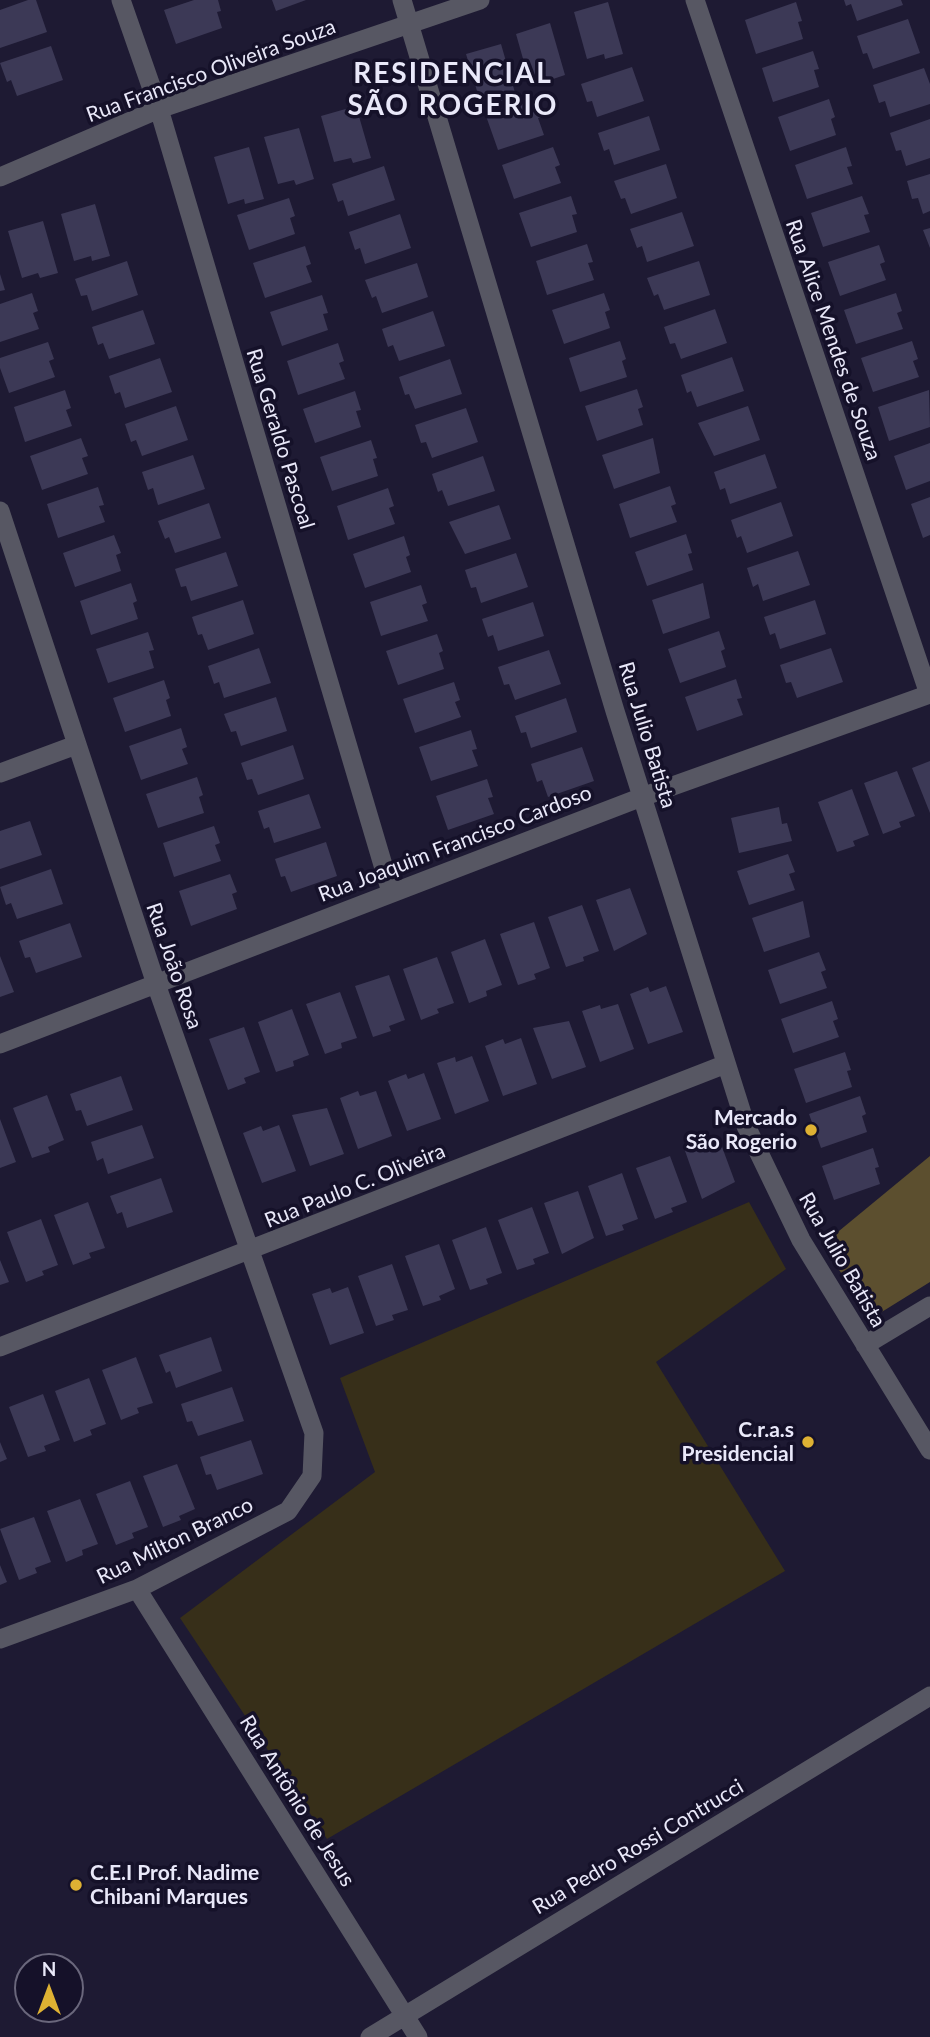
<!DOCTYPE html>
<html>
<head>
<meta charset="utf-8">
<style>
	body { margin:0 }
	#map { position:relative; width:930px; height:2037px; overflow:hidden; background:#1e1a33; font-family:Lato,sans-serif }
	canvas { display:block }
	.north { position:absolute; left:14px; top:1953px; width:70px; height:70px; box-sizing:border-box; background:#151129; border:2px solid #6a677c; border-radius:50%; rotate:0deg; font-size:19px; font-weight:700; line-height:28px; text-align:center; color:#e9e8f9 }
	.north::after { content:''; display:block; margin:auto; width:24px; height:32px; background:#deb133; clip-path:polygon(50% 0,100% 100%,50% 72%,0 100%) }
</style>
</head>
<body>
<div id="map">
<canvas width="930" height="2037"></canvas>
<div class="north">N</div>
</div>
<script>
const ctx = document.querySelector('canvas').getContext('2d');
ctx.lineJoin = 'round';
function fill(path, color) {
  ctx.fillStyle = color;
  ctx.fill(path, 'evenodd');
}
function poly(rows) {
  const path = new Path2D();
  for (const r of rows) {
    path.moveTo(r[0], r[1]);
    for (let i = 2; i < r.length; i += 2) path.lineTo(r[i], r[i + 1]);
  }
  return path;
}
function trace(path, color, width, dash) {
  ctx.strokeStyle = color;
  ctx.lineWidth = width;
  ctx.lineCap = dash ? 'butt' : 'round';
  ctx.setLineDash(dash || []);
  ctx.stroke(path);
}
function label(font, color, halo, rows, align = 'center') {
  ctx.font = font + ' Lato,sans-serif';
  ctx.lineWidth = 7;
  ctx.setLineDash([]);
  ctx.textBaseline = 'middle';
  ctx.strokeStyle = halo;
  ctx.fillStyle = color;
  for (const [text, x, y, turn = 0] of rows) {
    ctx.save();
    ctx.translate(x, y);
    ctx.rotate((+turn || 0) * Math.PI / 180);
    ctx.textAlign = isNaN(turn) ? turn : align;
    if (halo) ctx.strokeText(text, 0, 0);
    ctx.fillText(text, 0, 0);
    ctx.restore();
  }
}
fill(poly([
	[749,1202,786,1269,656,1362,785,1571,327,1839,180,1618,375,1472,340,1378]
]), '#372f19');
fill(poly([
	[930,1156,930,1282,872,1318,822,1245]
]), '#5c4f2f');
fill(poly([
	[28,0,36,0,47,32,0,48,0,10],
	[194,0,218,0,221,11,217,12,222,28,176,44,164,10],
	[272,0,306,0,276,11],
	[844,0,901,0,903,5,857,21,851,4,846,6],
	[608,2,623,54,605,59,604,54,587,59,574,12],
	[796,2,802,21,798,22,803,39,756,54,745,20],
	[908,19,920,53,873,69,867,53,863,54,857,36],
	[550,23,565,75,547,81,546,76,529,80,516,34],
	[501,44,516,96,498,102,496,97,480,101,466,54],
	[51,46,63,80,17,96,11,80,7,82,0,63],
	[813,51,819,69,814,70,819,87,773,102,762,68],
	[632,67,644,101,597,117,592,101,587,102,581,84],
	[924,68,930,84,930,104,890,117,885,101,879,103,873,85],
	[537,99,544,117,538,118,544,135,498,150,486,116],
	[829,99,835,117,831,119,836,135,790,151,778,117],
	[356,106,371,158,353,163,351,158,334,162,321,116],
	[649,116,660,150,614,165,609,149,604,151,598,133],
	[930,119,930,158,906,166,901,150,896,151,890,133],
	[299,128,314,179,296,185,294,180,278,184,264,137],
	[249,147,264,199,245,204,244,199,228,204,214,157],
	[553,147,560,165,555,167,561,183,514,199,502,165],
	[846,147,852,166,847,167,853,184,807,199,795,165],
	[666,164,677,198,631,214,625,198,621,199,614,181],
	[384,166,395,200,348,216,343,200,338,202,332,184],
	[930,174,930,211,923,214,918,198,912,199,907,181],
	[571,196,577,214,572,215,577,232,531,247,519,213],
	[862,196,869,214,864,215,870,232,823,247,811,213],
	[289,198,295,216,290,218,295,234,249,250,237,215],
	[95,204,110,256,92,261,91,256,74,261,61,214],
	[682,212,694,246,647,262,642,246,637,248,630,229],
	[400,214,411,248,365,264,360,248,355,250,349,232],
	[43,221,58,273,40,278,38,273,22,278,8,231],
	[930,228,930,248,923,230],
	[587,244,593,262,588,263,594,280,547,295,536,261],
	[879,245,885,262,880,264,886,280,840,296,828,262],
	[305,246,311,264,306,266,312,282,265,298,253,263],
	[127,261,138,295,92,311,87,295,81,296,75,279],
	[699,261,710,295,664,310,658,294,654,296,647,278],
	[417,263,428,297,382,313,376,296,372,298,365,280],
	[0,274,5,290,0,291],
	[32,293,38,311,33,313,39,329,0,342,0,304],
	[604,293,610,310,605,312,610,328,564,344,552,310],
	[896,293,902,311,897,313,903,329,856,344,844,310],
	[322,295,328,313,323,314,328,330,282,346,270,312],
	[715,309,727,343,681,359,675,343,670,344,664,327],
	[143,310,155,344,109,359,103,343,98,345,92,327],
	[433,311,445,346,399,361,393,345,388,347,382,329],
	[620,341,626,359,622,361,627,377,580,392,569,358],
	[912,341,918,359,913,361,919,377,873,392,861,358],
	[48,342,54,359,49,361,55,377,9,393,0,368,0,358],
	[338,343,344,361,339,363,345,379,298,395,287,361],
	[732,357,744,391,697,407,691,391,687,393,681,375],
	[160,358,172,392,125,408,120,392,115,394,109,376],
	[450,359,462,394,415,409,409,394,405,395,399,377],
	[637,389,643,407,638,409,643,425,597,441,585,406],
	[65,390,71,408,66,410,72,426,25,442,14,407],
	[929,390,930,427,889,441,878,407],
	[355,391,361,410,356,411,361,427,315,443,303,409],
	[176,406,188,440,142,456,136,440,131,442,125,424],
	[748,406,760,440,714,456,698,423],
	[466,408,478,442,432,458,426,442,421,443,415,425],
	[81,438,88,456,82,458,88,474,42,490,30,456],
	[653,438,660,473,614,489,602,455],
	[371,440,377,458,373,459,378,476,332,491,320,457],
	[930,443,930,481,906,490,894,456],
	[765,454,777,488,730,504,725,488,720,490,714,472],
	[193,455,205,489,158,505,153,488,148,490,142,472],
	[483,456,495,491,448,506,442,490,438,492,432,474],
	[670,486,676,504,671,506,677,522,630,538,619,504],
	[98,487,104,505,99,506,105,522,58,538,47,504],
	[388,488,394,506,389,508,395,524,348,540,337,506],
	[930,497,930,535,923,538,911,504],
	[781,502,793,536,747,553,741,536,737,538,731,520],
	[209,503,221,538,175,553,169,537,165,539,158,521],
	[499,505,511,539,465,554,449,522],
	[686,534,692,553,688,554,693,570,647,586,635,552],
	[114,535,121,553,116,555,121,571,75,587,63,553],
	[404,536,410,555,406,557,411,572,365,588,353,554],
	[798,551,810,585,763,601,758,584,753,587,747,568],
	[226,552,238,586,191,601,186,586,181,587,175,569],
	[516,553,528,587,481,603,476,587,471,588,465,570],
	[131,583,137,601,133,603,138,619,91,635,80,601],
	[703,583,710,618,663,634,652,600],
	[421,585,427,603,422,605,428,621,381,636,370,602],
	[243,600,254,634,208,650,202,634,198,635,192,617],
	[815,600,826,634,780,649,775,633,770,635,764,617],
	[533,602,544,636,498,651,493,635,488,637,482,619],
	[719,631,725,649,721,651,726,667,680,683,668,649],
	[148,632,154,650,149,651,154,668,108,683,96,649],
	[437,634,443,651,439,653,444,669,398,685,386,651],
	[259,648,271,683,224,698,219,682,214,684,208,666],
	[831,648,843,682,797,698,791,682,786,683,780,665],
	[549,650,561,684,515,700,509,684,504,685,498,667],
	[736,679,742,698,737,699,743,715,697,731,685,697],
	[164,680,170,698,166,700,171,716,125,732,113,698],
	[454,682,460,700,455,702,461,717,415,733,403,699],
	[276,697,287,731,241,746,236,731,231,732,224,714],
	[566,698,577,732,531,748,526,732,521,733,515,716],
	[181,728,187,747,182,749,188,764,141,780,129,746],
	[471,730,477,749,472,750,478,766,431,781,419,747],
	[293,745,304,779,258,795,252,779,247,780,241,763],
	[582,747,594,781,548,797,542,780,537,782,531,764],
	[930,761,930,813,912,768],
	[897,771,915,816,899,822,901,827,883,834,864,783],
	[197,777,203,795,199,797,204,813,158,828,146,794],
	[487,779,493,797,488,798,494,814,448,830,436,796],
	[852,789,869,835,853,841,855,846,837,852,818,802],
	[309,794,321,828,274,843,269,827,264,829,258,811],
	[779,807,782,824,787,823,792,841,739,853,731,818],
	[30,821,42,855,0,869,0,831],
	[214,826,220,843,215,845,221,861,174,877,163,843],
	[326,842,337,876,291,892,285,876,281,877,275,859],
	[788,854,795,872,789,874,795,890,749,905,737,871],
	[51,869,63,904,17,919,11,903,6,905,0,887],
	[230,874,237,892,232,894,237,909,191,926,179,891],
	[630,888,647,934,614,951,596,900],
	[803,901,810,937,764,952,752,918],
	[582,905,599,951,583,957,584,961,566,967,548,917],
	[534,922,550,968,534,974,536,979,518,985,500,934],
	[70,923,82,957,36,973,30,957,25,958,19,941],
	[485,939,502,985,486,991,487,996,469,1003,451,952],
	[819,952,826,970,821,972,827,988,780,1004,768,970],
	[0,956,14,992,0,997],
	[437,957,454,1003,437,1009,439,1013,421,1020,403,969],
	[389,975,405,1020,389,1026,391,1031,373,1037,355,986],
	[666,986,683,1032,648,1044,630,994,648,987,650,992],
	[340,992,357,1038,341,1043,342,1048,325,1054,306,1004],
	[832,1001,838,1019,833,1021,839,1037,793,1053,781,1019],
	[618,1004,634,1049,600,1062,582,1011,600,1005,601,1009],
	[292,1009,309,1055,293,1061,294,1066,276,1072,258,1022],
	[569,1021,586,1067,552,1079,533,1028],
	[244,1027,260,1072,244,1078,246,1083,228,1090,209,1039],
	[521,1038,537,1084,503,1096,485,1046,503,1039,505,1044],
	[845,1052,851,1070,847,1071,852,1087,806,1103,794,1069],
	[472,1056,489,1101,455,1114,437,1063,455,1057,456,1062],
	[424,1073,441,1119,407,1131,388,1081,406,1074,408,1079],
	[121,1076,133,1110,87,1126,81,1110,76,1111,70,1094],
	[358,1091,360,1096,376,1091,392,1136,358,1149,340,1098],
	[47,1095,64,1140,48,1147,50,1152,32,1158,13,1108],
	[860,1096,866,1114,862,1116,867,1132,821,1148,809,1114],
	[327,1108,344,1154,310,1166,292,1115],
	[0,1119,16,1162,0,1168],
	[142,1125,154,1158,108,1174,103,1158,97,1161,91,1142],
	[279,1125,296,1171,262,1183,243,1133,261,1126,263,1131],
	[718,1136,735,1182,702,1199,684,1148],
	[873,1148,879,1167,875,1168,880,1184,834,1200,822,1166],
	[670,1156,687,1202,671,1208,673,1212,655,1219,636,1168],
	[622,1173,638,1219,622,1225,624,1230,606,1236,588,1186],
	[161,1178,173,1212,127,1228,122,1212,117,1214,110,1196],
	[578,1191,594,1238,562,1254,544,1203],
	[88,1202,105,1248,89,1253,91,1258,73,1265,54,1215],
	[532,1207,549,1253,533,1259,535,1264,517,1270,498,1220],
	[41,1219,58,1265,42,1271,44,1275,26,1282,7,1232],
	[486,1227,502,1273,486,1279,488,1284,470,1290,452,1240],
	[439,1244,455,1289,439,1296,441,1300,423,1306,405,1256],
	[0,1260,9,1282,0,1285],
	[392,1264,408,1310,392,1315,394,1320,376,1326,358,1276],
	[348,1287,364,1333,330,1345,312,1294,330,1288,332,1293],
	[211,1337,222,1371,176,1388,170,1371,166,1373,159,1355],
	[136,1357,153,1403,137,1408,139,1413,121,1420,102,1370],
	[89,1378,106,1424,90,1430,92,1435,74,1442,55,1391],
	[232,1387,244,1421,198,1436,192,1421,187,1422,181,1404],
	[43,1394,60,1440,44,1446,46,1451,28,1457,9,1407],
	[251,1440,263,1474,217,1490,211,1474,206,1475,200,1457],
	[0,1442,7,1459,0,1462],
	[177,1464,195,1509,179,1516,181,1520,163,1527,143,1476],
	[130,1481,148,1527,132,1533,134,1538,116,1545,96,1494],
	[80,1499,98,1544,82,1550,83,1555,66,1562,47,1511],
	[34,1517,51,1562,35,1568,37,1573,19,1580,0,1529],
	[0,1565,7,1582,0,1585]
]), '#3c3956');
trace(poly([
	[121,0,159,109,391,892],
	[402,0,615,711,746,1126,801,1240,930,1450],
	[695,0,929,694],
	[0,177,159,109,480,0],
	[0,511,156,984,314,1433,312,1476,288,1511,137,1589,0,1639],
	[0,773,76,745],
	[0,1044,642,797,930,694],
	[865,1345,930,1306],
	[0,1347,726,1064],
	[137,1589,418,2037],
	[370,2037,930,1696]
]), '#575763', 19);
for (const [x, y, r, color] of [
	[811,1130,7,"#deb133"],
	[808,1442,7,"#deb133"],
	[76,1885,7,"#deb133"]
]) {
  const dot = new Path2D();
  dot.arc(x, y, r, 0, 2 * Math.PI);
  ctx.fillStyle = color;
  ctx.fill(dot);
  trace(dot, '#151129', 2.5);
}
label('21px', '#e9e8f9', '#151129', [
	["Rua Francisco Oliveira Souza",211,71,-20],
	["Rua Alice Mendes de Souza",833,340,71],
	["Rua Geraldo Pascoal",280,439,73],
	["Rua Julio Batista",647,735,73],
	["Rua Joaquim Francisco Cardoso",455,844,-21],
	["Rua João Rosa",174,966,71],
	["Rua Paulo C. Oliveira",355,1186,-22],
	["Rua Julio Batista",842,1260,60],
	["Rua Milton Branco",175,1541,-26],
	["Rua Antônio de Jesus",297,1801,58],
	["Rua Pedro Rossi Contrucci",638,1847,-31]
]);
label('bold 21px', '#e9e8f9', '#151129', [
	["Mercado",797,1118],
	["São Rogerio",797,1142],
	["C.r.a.s",794,1430],
	["Presidencial",794,1454],
	["C.E.I Prof. Nadime",90,1873,"left"],
	["Chibani Marques",90,1897,"left"]
], 'right');
ctx.letterSpacing = '2px';
label('bold 28px', '#e9e8f9', '#151129', [
	["RESIDENCIAL",453,74],
	["SÃO ROGERIO",453,106]
]);
ctx.letterSpacing = '0px';
</script>
</body>
</html>
